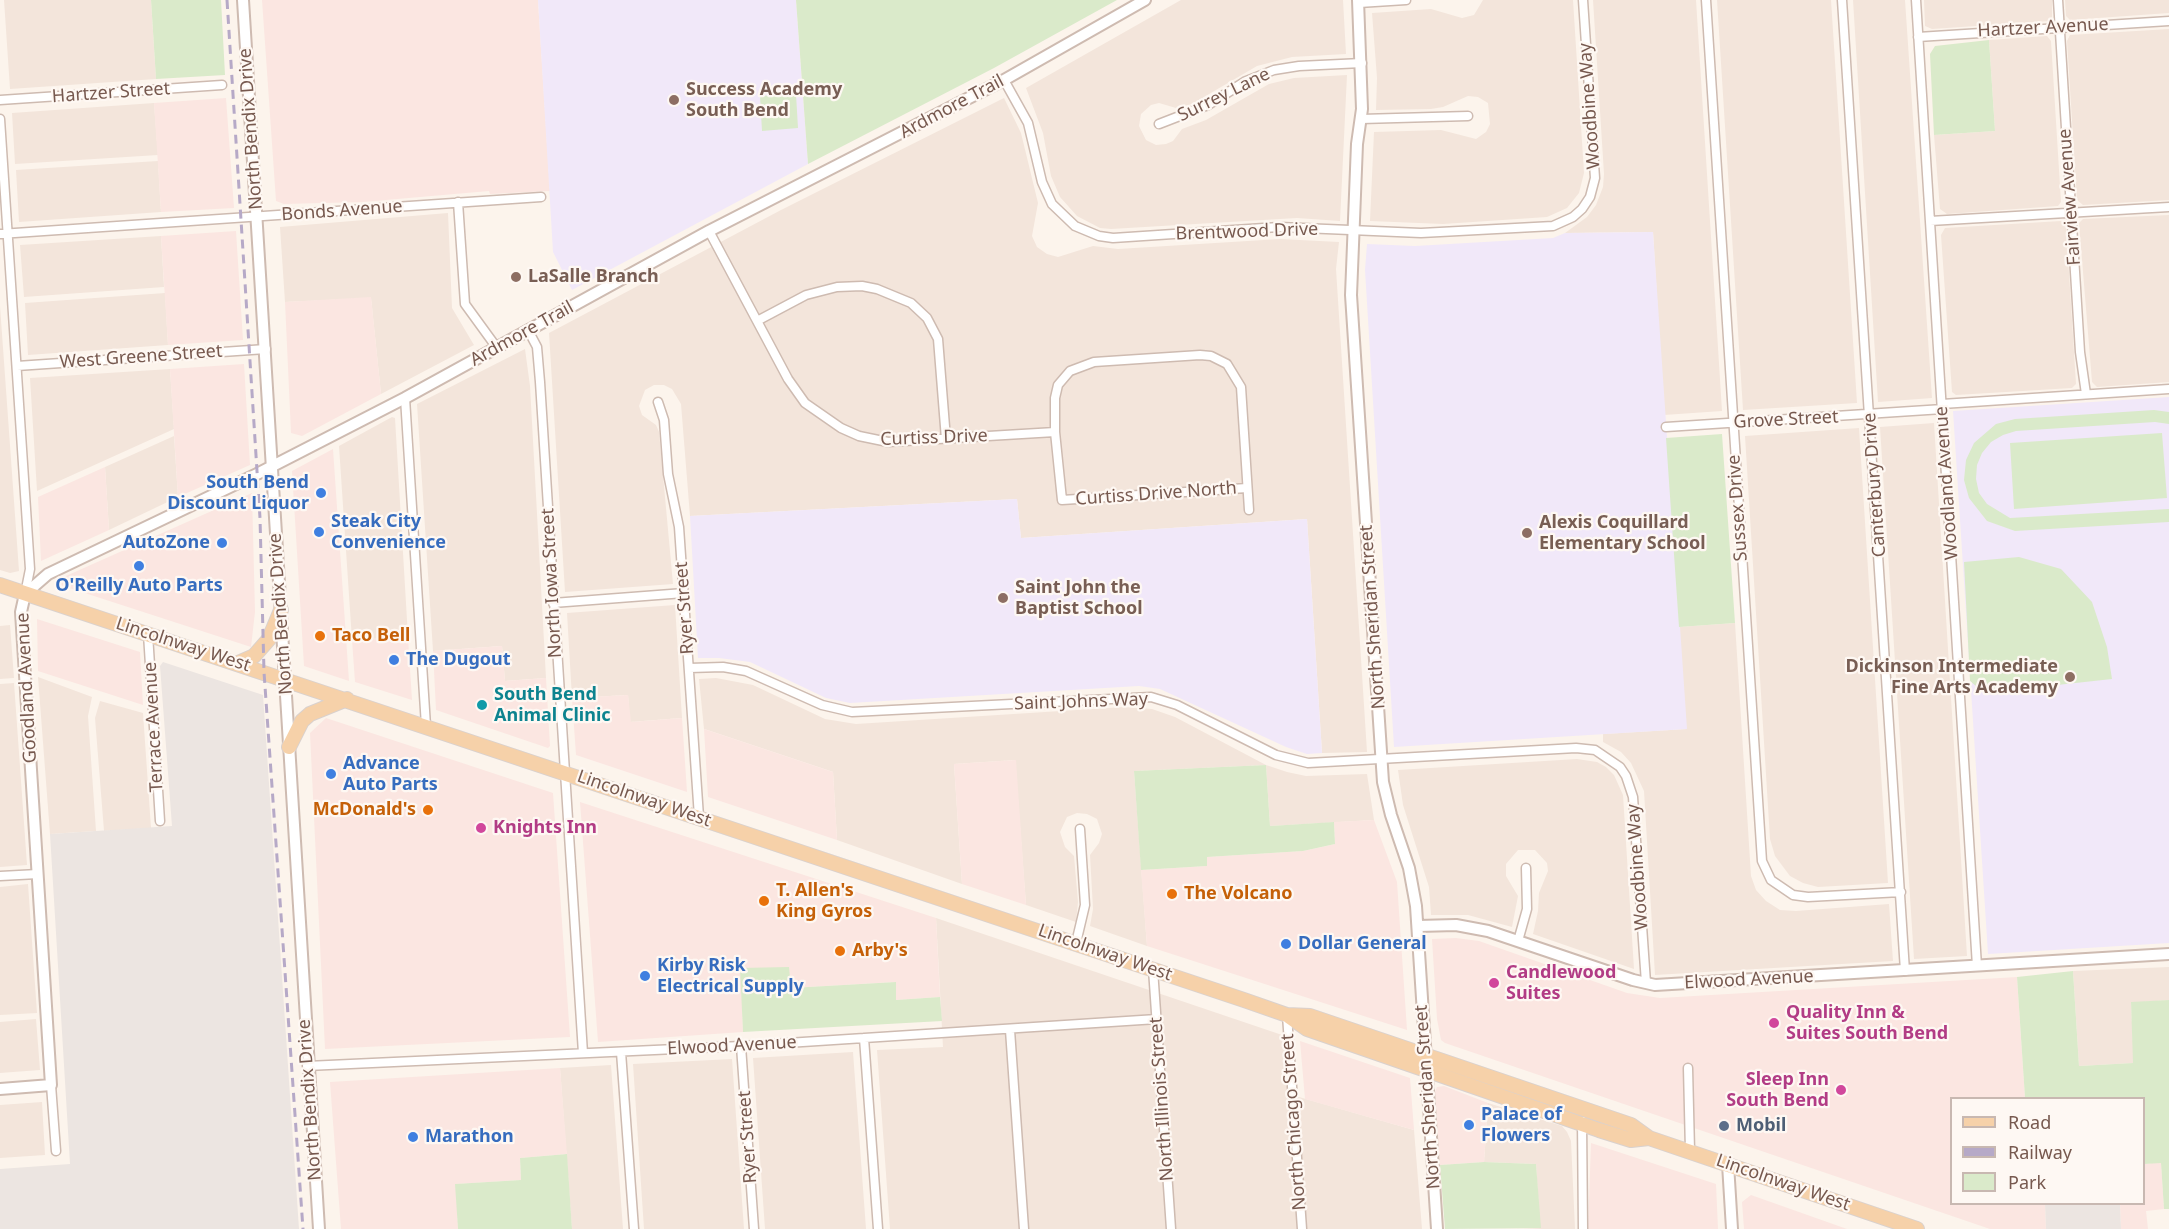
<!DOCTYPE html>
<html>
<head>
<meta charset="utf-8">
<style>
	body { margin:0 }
	#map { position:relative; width:2169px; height:1229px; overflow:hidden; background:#fcf4ec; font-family:"Noto Sans",sans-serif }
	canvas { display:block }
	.legend { position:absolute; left:1950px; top:1097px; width:195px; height:108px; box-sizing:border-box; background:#fef8f3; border:2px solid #c8b8b1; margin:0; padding:8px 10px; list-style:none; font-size:18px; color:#77594f }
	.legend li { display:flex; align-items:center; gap:12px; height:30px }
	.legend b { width:30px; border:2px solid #c8b8b1 }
</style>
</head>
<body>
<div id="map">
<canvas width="2169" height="1229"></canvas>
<ul class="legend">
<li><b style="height:8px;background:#f6d1a9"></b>Road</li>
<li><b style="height:8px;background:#b6a9c7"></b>Railway</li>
<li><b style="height:16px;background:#daeaca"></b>Park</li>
</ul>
</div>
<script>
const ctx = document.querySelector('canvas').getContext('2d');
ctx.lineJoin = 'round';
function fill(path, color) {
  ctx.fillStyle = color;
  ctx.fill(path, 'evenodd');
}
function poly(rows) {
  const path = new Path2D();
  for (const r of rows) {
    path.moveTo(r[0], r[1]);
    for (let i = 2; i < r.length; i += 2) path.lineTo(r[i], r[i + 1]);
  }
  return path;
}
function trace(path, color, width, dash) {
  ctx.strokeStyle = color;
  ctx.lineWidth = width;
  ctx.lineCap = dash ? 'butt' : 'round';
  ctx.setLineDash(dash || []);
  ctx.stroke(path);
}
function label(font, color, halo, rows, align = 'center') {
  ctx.font = font + ' "Noto Sans",sans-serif';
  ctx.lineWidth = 4.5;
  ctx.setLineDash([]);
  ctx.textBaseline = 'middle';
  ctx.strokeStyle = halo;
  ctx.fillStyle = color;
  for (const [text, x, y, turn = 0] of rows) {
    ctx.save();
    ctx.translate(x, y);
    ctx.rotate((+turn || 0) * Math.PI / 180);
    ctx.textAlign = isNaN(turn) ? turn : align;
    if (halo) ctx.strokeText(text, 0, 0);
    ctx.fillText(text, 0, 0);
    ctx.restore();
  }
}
fill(poly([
	[4,0,151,0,156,79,10,89],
	[1181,0,1343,0,1346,54,1292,57,1257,66,1192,104,1176,108,1159,103,1151,105,1141,114,1139,126,1146,140,1156,145,1166,144,1173,141,1182,129,1206,120,1269,84,1294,78,1347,75,1340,221,1297,218,1111,229,1100,228,1077,216,1060,197,1051,176,1043,133,1026,88],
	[1483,0,1573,0,1584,173,1579,193,1567,208,1547,217,1443,224,1370,221,1374,132,1441,130,1476,139,1486,132,1490,124,1488,103,1478,97,1468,96,1443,107,1431,109,1376,110,1377,78,1372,13,1431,9,1462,18,1474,15],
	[1593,0,1696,0,1722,411,1664,415,1653,232,1565,233,1587,217,1596,205,1603,187,1604,174],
	[1717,0,1831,0,1857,403,1743,410],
	[1853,0,1905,0,1932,398,1878,402],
	[1924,0,2052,0,2052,17,2049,21,1932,29,1925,26],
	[2065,0,2169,0,2169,13,2070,20,2066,16],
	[2169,29,2169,200,2083,205,2077,200,2067,41,2070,35],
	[2047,36,2051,41,2061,202,2058,206,1947,214,1940,209,1934,135,1995,131,1989,40],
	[1004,98,1021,133,1038,203,1032,236,1037,247,1047,254,1058,257,1093,246,1118,249,1280,239,1339,242,1336,269,1367,752,1322,753,1307,519,1021,538,1017,499,690,516,681,404,672,389,664,385,654,385,645,390,639,406,642,415,656,425,659,432,673,584,565,592,549,333,781,210],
	[154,103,158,155,15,164,12,113],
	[158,161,161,212,19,222,16,170],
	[448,213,452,308,474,345,381,394,371,298,285,302,280,227],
	[2169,215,2169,382,2097,387,2092,382,2079,223,2083,219],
	[2061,221,2066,226,2076,384,2072,388,1956,395,1952,392,1941,235,1945,228],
	[161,236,164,287,24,297,20,245],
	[165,293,168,345,28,355,25,303],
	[0,306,19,571,10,573,0,570],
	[525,349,530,386,546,678,505,681,502,646,433,651,417,404],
	[170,369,174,429,37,491,30,378],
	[392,417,395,418,408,637,352,640,339,446],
	[1934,423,1967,956,1914,959,1880,427],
	[1859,428,1888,883,1818,887,1803,883,1790,876,1775,856,1770,839,1745,436],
	[174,436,178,497,109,530,105,467],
	[675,605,682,718,630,722,628,695,572,698,567,613],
	[1735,623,1751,876,1756,890,1766,901,1780,910,1796,911,1889,904,1893,961,1655,975,1644,791,1631,763,1621,752,1603,742,1603,734,1686,729,1679,627],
	[10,625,14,678,0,679,0,626],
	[38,677,92,697,88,716,96,831,50,834],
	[716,678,753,685,825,719,856,724,1124,707,1152,709,1175,717,1266,765,1287,772,1306,776,1367,774,1374,820,1270,826,1266,765,1134,771,1147,946,1090,926,1093,909,1090,855,1099,843,1102,834,1097,819,1087,814,1077,813,1067,817,1060,832,1065,847,1074,856,1078,902,1076,922,1026,905,1015,760,954,764,962,884,837,840,833,772,704,729,699,679],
	[14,683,27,865,0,867,0,684],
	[100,701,143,713,151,828,104,831,95,718],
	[1577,759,1597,762,1606,767,1614,775,1623,795,1634,969,1533,934,1538,911,1539,893,1548,871,1547,863,1535,850,1518,850,1506,864,1506,876,1518,896,1512,927,1468,915,1431,915,1429,887,1403,805,1398,770],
	[28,884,37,1013,0,1015,0,887],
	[936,918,1288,1037,1292,1095,1414,1130,1422,1229,890,1229,877,1050,943,1047],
	[2169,967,2169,1000,2131,1003,2134,1063,2079,1066,2073,971],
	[36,1019,40,1070,0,1073,0,1022],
	[853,1052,866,1229,765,1229,753,1058],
	[732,1059,744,1229,644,1229,633,1064],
	[611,1065,623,1229,572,1229,560,1068],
	[42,1102,45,1155,0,1158,0,1105],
	[1488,1103,1562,1126,1567,1132,1571,1141,1575,1229,1523,1229,1540,1228,1536,1164,1484,1162]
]), '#f3e5db');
fill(poly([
	[262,0,538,0,550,191,490,194,489,191,363,202,284,204,276,201],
	[226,98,234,208,161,212,154,103],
	[236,231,243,340,168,345,161,236],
	[371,297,381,394,302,436,291,433,285,302],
	[244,364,250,465,178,497,170,369],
	[333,449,349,681,304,666,292,471],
	[105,467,109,530,41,561,38,497],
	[252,493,255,612,251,647,57,584,57,580],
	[37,619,140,652,143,705,38,671],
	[408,637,412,700,355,682,352,640],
	[502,646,505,681,546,678,550,746,548,748,436,710,433,651],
	[628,695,631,722,682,718,687,792,576,755,572,698],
	[326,718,553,793,570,1037,325,1049,310,733],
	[704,729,833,772,837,840,708,797],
	[1016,760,1026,905,962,884,954,764],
	[580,802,936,918,940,997,896,1000,895,982,791,988,741,968,743,1032,598,1042],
	[1374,820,1397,882,1407,1030,1147,946,1141,870,1207,866,1207,857,1303,851,1335,844,1334,822],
	[1456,938,1479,941,1627,993,1660,998,2017,977,2025,1098,1952,1098,1952,1204,2045,1204,2046,1229,1990,1229,1445,1043,1441,1040,1437,1019,1432,939],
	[1300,1041,1410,1078,1414,1130,1305,1099],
	[560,1068,567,1154,520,1158,521,1180,456,1184,458,1229,341,1229,330,1082],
	[1444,1086,1488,1103,1484,1162,1440,1165,1435,1092,1437,1087],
	[1591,1143,1716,1184,1718,1229,1588,1229],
	[2161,1162,2164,1209,2146,1211,2148,1229,2121,1229,2120,1204,2144,1204,2144,1164],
	[1751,1195,1847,1229,1744,1229,1742,1202]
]), '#fbe6e1');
fill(poly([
	[163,662,263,695,299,1229,0,1229,0,1169,70,1164,50,834,172,826,160,666],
	[2045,1204,2120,1204,2121,1229,2046,1229]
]), '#ece5e1');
fill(poly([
	[538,0,796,0,808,164,572,290,553,252],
	[1653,232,1687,729,1394,747,1365,270,1367,244,1415,246,1553,238,1565,233],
	[2169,397,2169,943,1988,954,1953,411],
	[1017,499,1021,538,1307,519,1322,753,1307,754,1286,747,1160,689,1139,686,850,703,826,698,750,662,719,658,698,658,690,516]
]), '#f1e8f9');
fill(poly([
	[151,0,221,0,225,75,156,79],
	[796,0,1117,0,994,68,808,164],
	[1989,40,1995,131,1934,135,1930,54,1935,46],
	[796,94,798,128,762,131,760,96],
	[2154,410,2169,412,2169,424,2155,422,2016,431,2003,435,1991,442,1982,453,1977,465,1976,479,1979,493,1987,504,2010,518,2169,509,2169,522,2015,531,1987,521,1969,498,1964,480,1966,460,1974,443,1996,424,2015,419],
	[2162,433,2167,498,2014,509,2010,443],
	[1722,434,1735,623,1679,627,1666,438],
	[2019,557,2061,569,2092,602,2107,647,2112,679,1984,693,1970,681,1964,562],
	[1266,765,1270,826,1334,822,1335,844,1303,851,1207,857,1207,866,1141,870,1134,771],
	[789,967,791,988,896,982,896,1000,940,997,942,1021,743,1032,740,968],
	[2073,971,2079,1066,2133,1063,2131,1002,2169,1000,2169,1209,2164,1209,2161,1163,2144,1164,2144,1098,2025,1098,2017,977],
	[567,1154,572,1229,458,1229,455,1184,521,1180,520,1158],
	[1484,1162,1536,1164,1541,1228,1445,1229,1440,1165]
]), '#daeaca');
const minor = poly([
	[1706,0,1762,861,1771,880,1793,895,1808,897,1901,892],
	[1842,0,1905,971],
	[1916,0,1977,966],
	[2058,0,2080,352,2086,394],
	[1359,3,1406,0],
	[1918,37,2169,21],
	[1004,80,1028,123,1042,182,1052,204,1075,226,1099,236,1113,238,1279,227,1421,233,1553,226,1573,217,1582,209,1590,197,1595,178,1583,0],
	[0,100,222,85],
	[0,119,30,569,25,594],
	[1361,119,1468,116],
	[1159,124,1208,105,1246,81,1274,70,1299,66,1362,63],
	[458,202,465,304,497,348],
	[1930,221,2169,207],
	[709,231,788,379,805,403,841,428,859,436,888,442,1055,432],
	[0,234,541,197],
	[757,321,806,295,837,287,862,286,877,289,911,303,927,318,938,339,946,439],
	[528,330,537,347,540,382,583,1053],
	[17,366,266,349],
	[405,398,426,726],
	[658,402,664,420,668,474,679,527,699,817],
	[1942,404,2169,389],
	[1666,427,1943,409],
	[1247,488,1062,500,1055,432,1055,398,1058,385,1070,371,1094,362,1200,355,1211,356,1227,364,1241,387,1249,510],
	[553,603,684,593],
	[148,634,160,821],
	[689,668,723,667,746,671,822,705,852,712,1151,697,1177,705,1276,755,1308,763,1576,748,1595,750,1620,767,1626,776,1633,797,1646,983],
	[0,876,38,874],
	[1518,941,1527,909,1526,868],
	[1076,943,1085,905,1080,829],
	[1153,969,1171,1229],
	[1287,1015,1302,1229],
	[1010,1030,1024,1229],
	[864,1038,878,1229],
	[741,1046,754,1229],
	[621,1052,634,1229],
	[307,1066,741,1046,1157,1019],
	[1688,1068,1690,1151],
	[51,1085,56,1151],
	[1582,1121,1583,1229]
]);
const tertiary = poly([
	[243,0,319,1229],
	[1358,0,1362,109,1357,144,1351,295,1383,782,1391,815,1409,868,1416,906,1437,1229],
	[1418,926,1456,925,1488,931,1633,980,1655,985,2169,954],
	[0,1089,51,1085,21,612,25,594,48,574,257,474,405,398,709,231,1004,80,1145,0],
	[1728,1164,1732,1229]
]);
const primary = poly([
	[0,585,1244,1000,1287,1015,1307,1029,1599,1130,1631,1140,1649,1138],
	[238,663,254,656,269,639,281,610],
	[289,747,302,721,310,714,347,699],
	[1287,1015,1310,1016,1631,1125,1649,1138,1917,1229]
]);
trace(minor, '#cebbb1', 11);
trace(tertiary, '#cebbb1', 14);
trace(primary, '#d9d1ce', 16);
trace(minor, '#fff', 8);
trace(tertiary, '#fff', 10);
trace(primary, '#f6d1a9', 14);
trace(poly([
	[227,0,260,518,264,672,303,1229]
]), '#b6a9c7', 3, [9, 6]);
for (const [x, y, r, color] of [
	[674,100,6,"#8d6e63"],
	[516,277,6,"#8d6e63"],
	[321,493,6,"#3f7fe0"],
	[319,532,6,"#3f7fe0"],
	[1527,533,6,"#8d6e63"],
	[222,543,6,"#3f7fe0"],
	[139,566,6,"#3f7fe0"],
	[1003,598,6,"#8d6e63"],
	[320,636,6,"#e8710a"],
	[394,660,6,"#3f7fe0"],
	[2070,677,6,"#8d6e63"],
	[482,705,6,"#0f9aa8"],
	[331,774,6,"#3f7fe0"],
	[428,810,6,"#e8710a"],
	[481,828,6,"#d1479c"],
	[1172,894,6,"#e8710a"],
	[764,901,6,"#e8710a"],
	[1286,944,6,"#3f7fe0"],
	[840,951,6,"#e8710a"],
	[645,976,6,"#3f7fe0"],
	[1494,983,6,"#d1479c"],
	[1774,1023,6,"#d1479c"],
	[1841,1090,6,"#d1479c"],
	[1469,1125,6,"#3f7fe0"],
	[1724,1126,6,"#5c6f8a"],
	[413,1137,6,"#3f7fe0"]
]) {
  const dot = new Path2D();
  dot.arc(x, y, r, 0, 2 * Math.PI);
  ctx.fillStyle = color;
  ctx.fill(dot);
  trace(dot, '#fef8f3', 2);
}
label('18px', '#77594f', '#fef8f3', [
	["Hartzer Avenue",2043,28,-3],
	["Hartzer Street",111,93,-4],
	["Surrey Lane",1224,95,-26],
	["Woodbine Way",1590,106,-94],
	["Ardmore Trail",952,107,-28],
	["North Bendix Drive",251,129,-94],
	["Fairview Avenue",2070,197,-94],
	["Bonds Avenue",342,211,-4],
	["Brentwood Drive",1247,232,-2],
	["Ardmore Trail",522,334,-29],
	["West Greene Street",141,357,-4],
	["Grove Street",1786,420,-3],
	["Curtiss Drive",934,438,-2],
	["Woodland Avenue",1947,483,-94],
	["Canterbury Drive",1875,485,-94],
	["Curtiss Drive North",1156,494,-4],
	["Sussex Drive",1738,508,-94],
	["North Iowa Street",552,583,-93],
	["Ryer Street",685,608,-94],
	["North Bendix Drive",281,614,-94],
	["North Sheridan Street",1373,617,-94],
	["Lincolnway West",183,645,18],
	["Goodland Avenue",27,688,-93],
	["Saint Johns Way",1081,702,-2],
	["Terrace Avenue",154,727,-93],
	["Lincolnway West",644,799,19],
	["Woodbine Way",1638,867,-94],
	["Lincolnway West",1105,953,19],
	["Elwood Avenue",1749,980,-3],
	["Elwood Avenue",732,1046,-3],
	["North Sheridan Street",1428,1097,-94],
	["North Illinois Street",1162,1099,-94],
	["North Bendix Drive",310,1100,-94],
	["North Chicago Street",1294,1122,-94],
	["Ryer Street",748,1137,-94],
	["Lincolnway West",1783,1183,19]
]);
label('bold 18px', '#785e54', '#fef8f3', [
	["Success Academy",686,90],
	["South Bend",686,111],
	["LaSalle Branch",528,277],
	["Alexis Coquillard",1539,523],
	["Elementary School",1539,544],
	["Saint John the",1015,588],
	["Baptist School",1015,609],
	["Dickinson Intermediate",2058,667,"right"],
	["Fine Arts Academy",2058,688,"right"]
], 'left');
label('bold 18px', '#366cbe', '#fef8f3', [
	["South Bend",309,483,"right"],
	["Discount Liquor",309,504,"right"],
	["Steak City",331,522],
	["Convenience",331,543],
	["AutoZone",210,543,"right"],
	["O'Reilly Auto Parts",139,586,"center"],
	["The Dugout",406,660],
	["Advance",343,764],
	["Auto Parts",343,785],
	["Dollar General",1298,944],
	["Kirby Risk",657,966],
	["Electrical Supply",657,987],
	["Palace of",1481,1115],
	["Flowers",1481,1136],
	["Marathon",425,1137]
], 'left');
label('bold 18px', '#c56008', '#fef8f3', [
	["Taco Bell",332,636],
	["McDonald's",416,810,"right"],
	["T. Allen's",776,891],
	["King Gyros",776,912],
	["The Volcano",1184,894],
	["Arby's",852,951]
], 'left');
label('bold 18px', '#0d838f', '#fef8f3', [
	["South Bend",494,695],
	["Animal Clinic",494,716]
], 'left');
label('bold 18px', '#b23c85', '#fef8f3', [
	["Knights Inn",493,828],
	["Candlewood",1506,973],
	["Suites",1506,994],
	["Quality Inn &",1786,1013],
	["Suites South Bend",1786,1034],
	["Sleep Inn",1829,1080,"right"],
	["South Bend",1829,1101,"right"]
], 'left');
label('bold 18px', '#4e5e75', '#fef8f3', [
	["Mobil",1736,1126]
], 'left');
</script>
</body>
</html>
